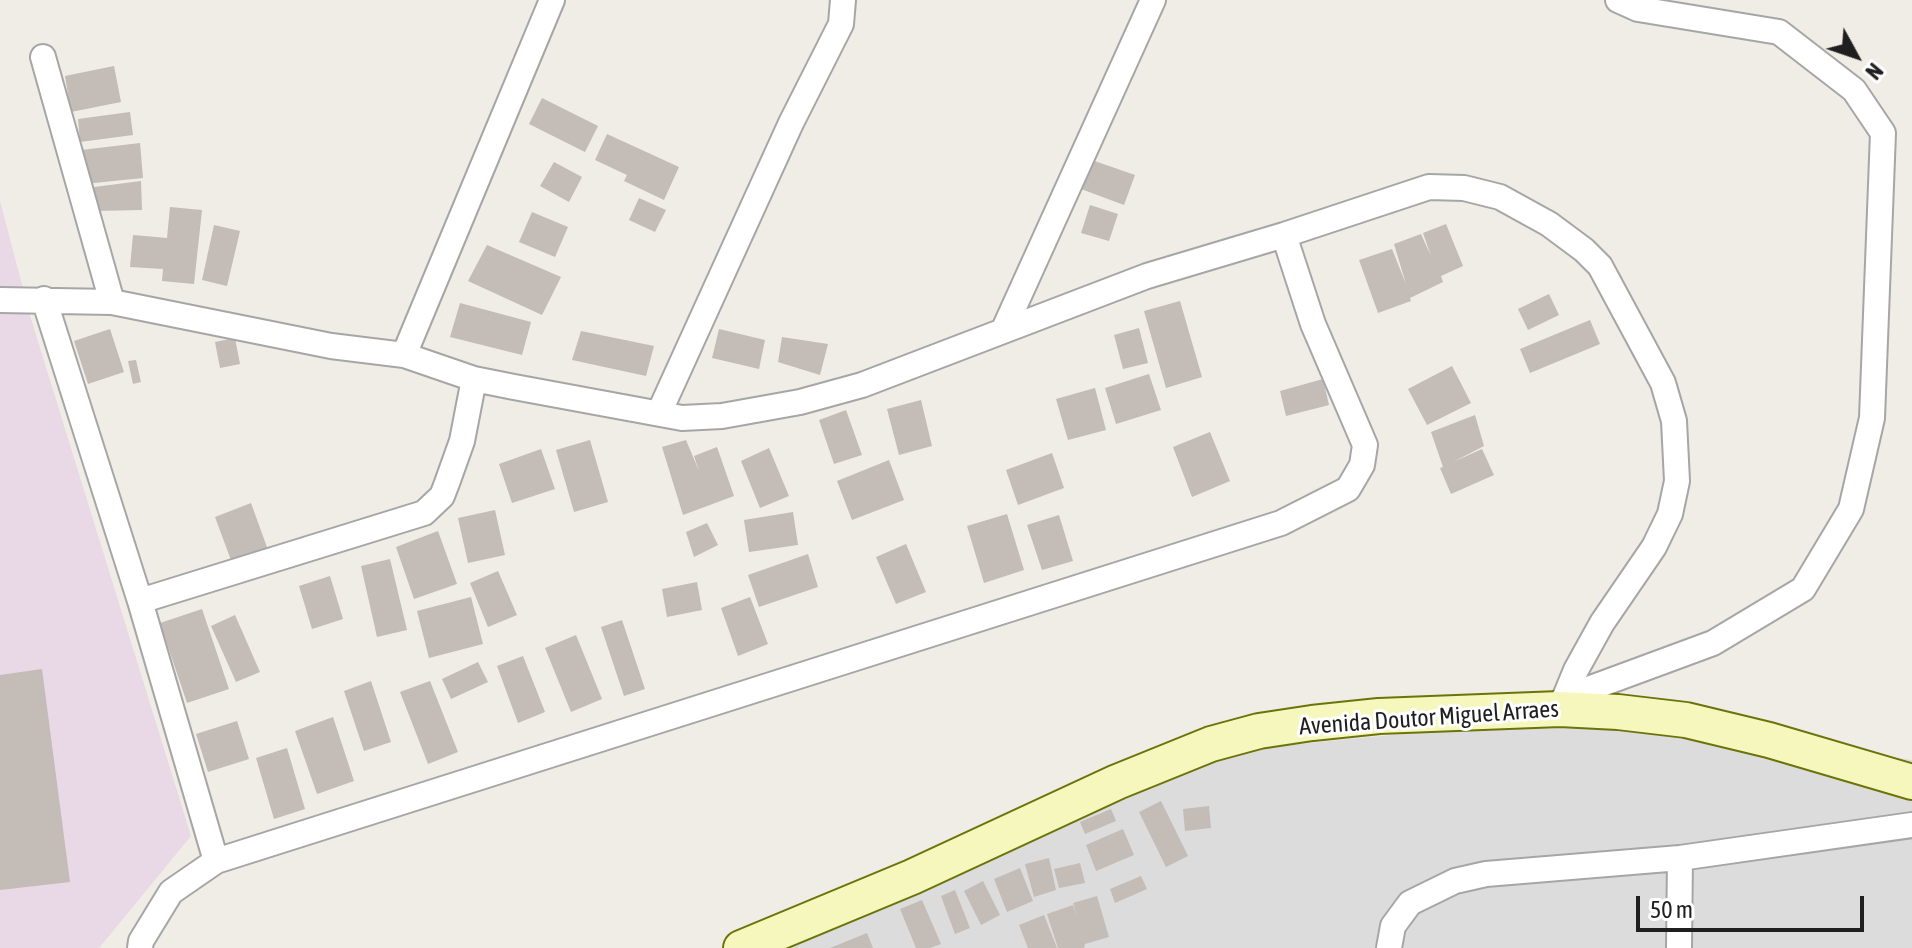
<!DOCTYPE html>
<html>
<head>
<meta charset="utf-8">
<style>
	body { margin:0 }
	#map { position:relative; width:1912px; height:948px; overflow:hidden; background:#f0ece6; font-family:"Asap Condensed",sans-serif }
	canvas { display:block }
	.north { position:absolute; left:1816px; top:16px; width:80px; height:80px; -webkit-text-stroke:6px #fff; paint-order:stroke; rotate:130deg; font-size:22px; font-weight:700; line-height:32px; text-align:center; color:#1f1f1f }
	.north::after { content:''; display:block; margin:auto; width:28px; height:36px; background:#1f1f1f; clip-path:polygon(50% 0,100% 100%,50% 72%,0 100%) }
	.scale { position:absolute; left:1636px; top:896px; width:228px; height:36px; box-sizing:border-box; border:4px solid #1f1f1f; border-top:0; padding-left:10px; font-size:24px; line-height:28px; white-space:nowrap; color:#1f1f1f; -webkit-text-stroke:6px #fff; paint-order:stroke }
</style>
</head>
<body>
<div id="map">
<canvas width="1912" height="948"></canvas>
<div class="north">N</div>
<div class="scale">50 m</div>
</div>
<script>
const ctx = document.querySelector('canvas').getContext('2d');
ctx.lineJoin = 'round';
function fill(path, color) {
  ctx.fillStyle = color;
  ctx.fill(path, 'evenodd');
}
function poly(rows) {
  const path = new Path2D();
  for (const r of rows) {
    path.moveTo(r[0], r[1]);
    for (let i = 2; i < r.length; i += 2) path.lineTo(r[i], r[i + 1]);
  }
  return path;
}
function trace(path, color, width, dash) {
  ctx.strokeStyle = color;
  ctx.lineWidth = width;
  ctx.lineCap = dash ? 'butt' : 'round';
  ctx.setLineDash(dash || []);
  ctx.stroke(path);
}
function label(font, color, halo, rows, align = 'center') {
  ctx.font = font + ' "Asap Condensed",sans-serif';
  ctx.lineWidth = 6;
  ctx.setLineDash([]);
  ctx.textBaseline = 'middle';
  ctx.strokeStyle = halo;
  ctx.fillStyle = color;
  for (const [text, x, y, turn = 0] of rows) {
    ctx.save();
    ctx.translate(x, y);
    ctx.rotate((+turn || 0) * Math.PI / 180);
    ctx.textAlign = isNaN(turn) ? turn : align;
    if (halo) ctx.strokeText(text, 0, 0);
    ctx.fillText(text, 0, 0);
    ctx.restore();
  }
}
fill(poly([
	[1597,715,1912,760,1912,948,787,948,1237,750]
]), '#dddcdc');
fill(poly([
	[0,201,31,319,191,836,99,948,0,948]
]), '#e9d8e6');
fill(poly([
	[114,66,121,102,71,112,65,76],
	[542,98,598,126,585,152,529,124],
	[130,112,133,135,80,142,78,119],
	[607,134,679,167,664,200,624,181,627,175,595,160],
	[140,143,143,178,84,184,81,150],
	[1083,157,1135,175,1124,205,1073,186],
	[554,162,582,177,569,202,540,186],
	[141,181,142,210,93,211,94,187],
	[639,198,666,210,655,232,629,220],
	[1090,205,1118,214,1109,241,1081,233],
	[170,207,202,210,194,284,162,281,163,269,130,267,133,235,167,238],
	[532,212,568,227,555,257,519,242],
	[1446,224,1463,266,1441,276,1443,282,1410,298,1411,301,1378,313,1359,260,1392,249,1406,284,1394,244,1421,234,1431,256,1423,233],
	[214,225,240,231,227,286,202,280],
	[487,245,561,277,542,315,468,281],
	[1549,294,1559,315,1528,330,1518,309],
	[1180,301,1202,377,1166,388,1144,311],
	[460,303,531,322,522,355,450,337],
	[1590,320,1600,344,1530,373,1520,349],
	[1139,328,1148,363,1123,369,1114,335],
	[110,329,124,372,88,384,74,341],
	[719,329,765,340,759,369,712,358],
	[581,331,654,346,646,376,572,360],
	[782,337,828,344,820,375,778,362],
	[235,338,240,364,220,368,215,342],
	[136,360,141,382,133,384,128,361],
	[1452,366,1471,403,1427,425,1408,389],
	[1149,374,1161,410,1116,424,1105,388],
	[1323,379,1329,405,1286,416,1280,391],
	[1095,388,1106,430,1068,440,1056,399],
	[921,400,932,446,899,455,887,409],
	[846,410,862,455,834,464,819,420],
	[1475,415,1484,446,1453,462,1482,449,1494,475,1451,494,1440,468,1443,467,1431,432],
	[1210,432,1230,481,1192,497,1173,447],
	[590,440,608,502,574,512,556,450],
	[686,440,699,471,694,456,717,447,734,496,683,515,662,447],
	[769,448,789,496,760,508,741,461],
	[541,449,555,489,512,503,499,464],
	[1052,453,1064,488,1018,505,1006,470],
	[889,460,904,500,852,520,837,481],
	[251,503,268,550,232,563,215,517],
	[495,510,505,555,468,563,458,518],
	[793,512,798,545,749,552,744,520],
	[1007,514,1024,570,984,583,967,526],
	[1059,515,1073,561,1042,570,1027,525],
	[707,523,718,545,694,557,686,532],
	[438,531,457,584,414,599,396,547],
	[906,544,926,592,896,604,876,557],
	[808,554,818,587,759,607,748,575],
	[390,559,407,630,377,637,361,566],
	[498,571,517,615,488,627,470,583],
	[330,576,343,619,312,629,299,586],
	[697,582,702,610,667,617,662,589],
	[471,597,483,644,429,658,417,611],
	[750,597,768,644,738,656,721,608],
	[202,609,229,689,187,703,160,623],
	[235,615,260,672,236,682,211,626],
	[622,620,645,689,624,696,601,627],
	[576,635,602,699,571,712,545,648],
	[523,656,545,712,518,723,497,666],
	[478,662,488,682,451,699,442,679],
	[42,669,70,882,0,890,0,675],
	[371,681,391,742,364,751,344,691],
	[430,681,458,752,428,764,400,692],
	[333,717,354,781,317,794,295,731],
	[237,721,249,759,208,772,196,734],
	[287,748,305,809,274,819,256,758],
	[1161,801,1188,856,1166,867,1139,812],
	[1209,806,1211,828,1185,831,1183,809],
	[1111,809,1116,821,1085,834,1080,822],
	[1123,829,1134,855,1096,871,1086,845],
	[1049,858,1056,890,1034,897,1025,864],
	[1080,863,1085,883,1059,888,1054,869],
	[1020,868,1033,901,1007,912,994,879],
	[1141,876,1147,889,1115,903,1110,889],
	[983,881,1000,915,981,925,964,891],
	[955,890,970,928,955,934,941,896],
	[1097,896,1109,937,1085,944,1084,948,1058,948,1047,914,1073,905,1078,920,1073,903],
	[922,900,941,944,930,948,916,948,900,909],
	[1044,915,1057,948,1028,948,1019,925],
	[867,933,873,948,830,948]
]), '#c4bcb6');
const street = poly([
	[43,57,112,302],
	[44,299,140,601,216,861],
	[0,300,112,302,331,346,404,355,474,379,514,387,682,418,722,416,800,402,862,385,1147,276,1284,235,1429,187,1464,188,1500,197,1549,224,1584,250,1600,266,1663,383,1674,421,1677,481,1670,514,1654,547,1602,623,1576,670,1560,709],
	[1004,329,1153,0],
	[404,355,552,0],
	[659,413,791,123,841,24,843,0],
	[140,601,424,513,442,496,447,483,462,441,474,379],
	[1564,698,1713,643,1803,589,1851,509,1872,418,1883,133,1854,90,1779,32,1638,9,1618,0],
	[140,948,141,941,171,892,216,861,1281,523,1348,489,1362,465,1365,445,1313,324,1284,235],
	[1389,948,1393,926,1410,903,1455,881,1486,874,1680,858,1912,825],
	[1679,948,1680,858]
]);
const secondary = poly([
	[741,948,912,877,1117,782,1211,744,1259,731,1312,723,1379,716,1560,709,1618,712,1686,720,1769,740,1912,782]
]);
trace(street, '#a6a6a6', 28);
trace(secondary, '#6b7409', 38);
trace(street, '#fff', 24);
trace(secondary, '#f6f7bd', 34);
label('24px', '#1f1f1f', '#fff', [
	["Avenida Doutor Miguel Arraes",1429,718,-4]
]);
</script>
</body>
</html>
